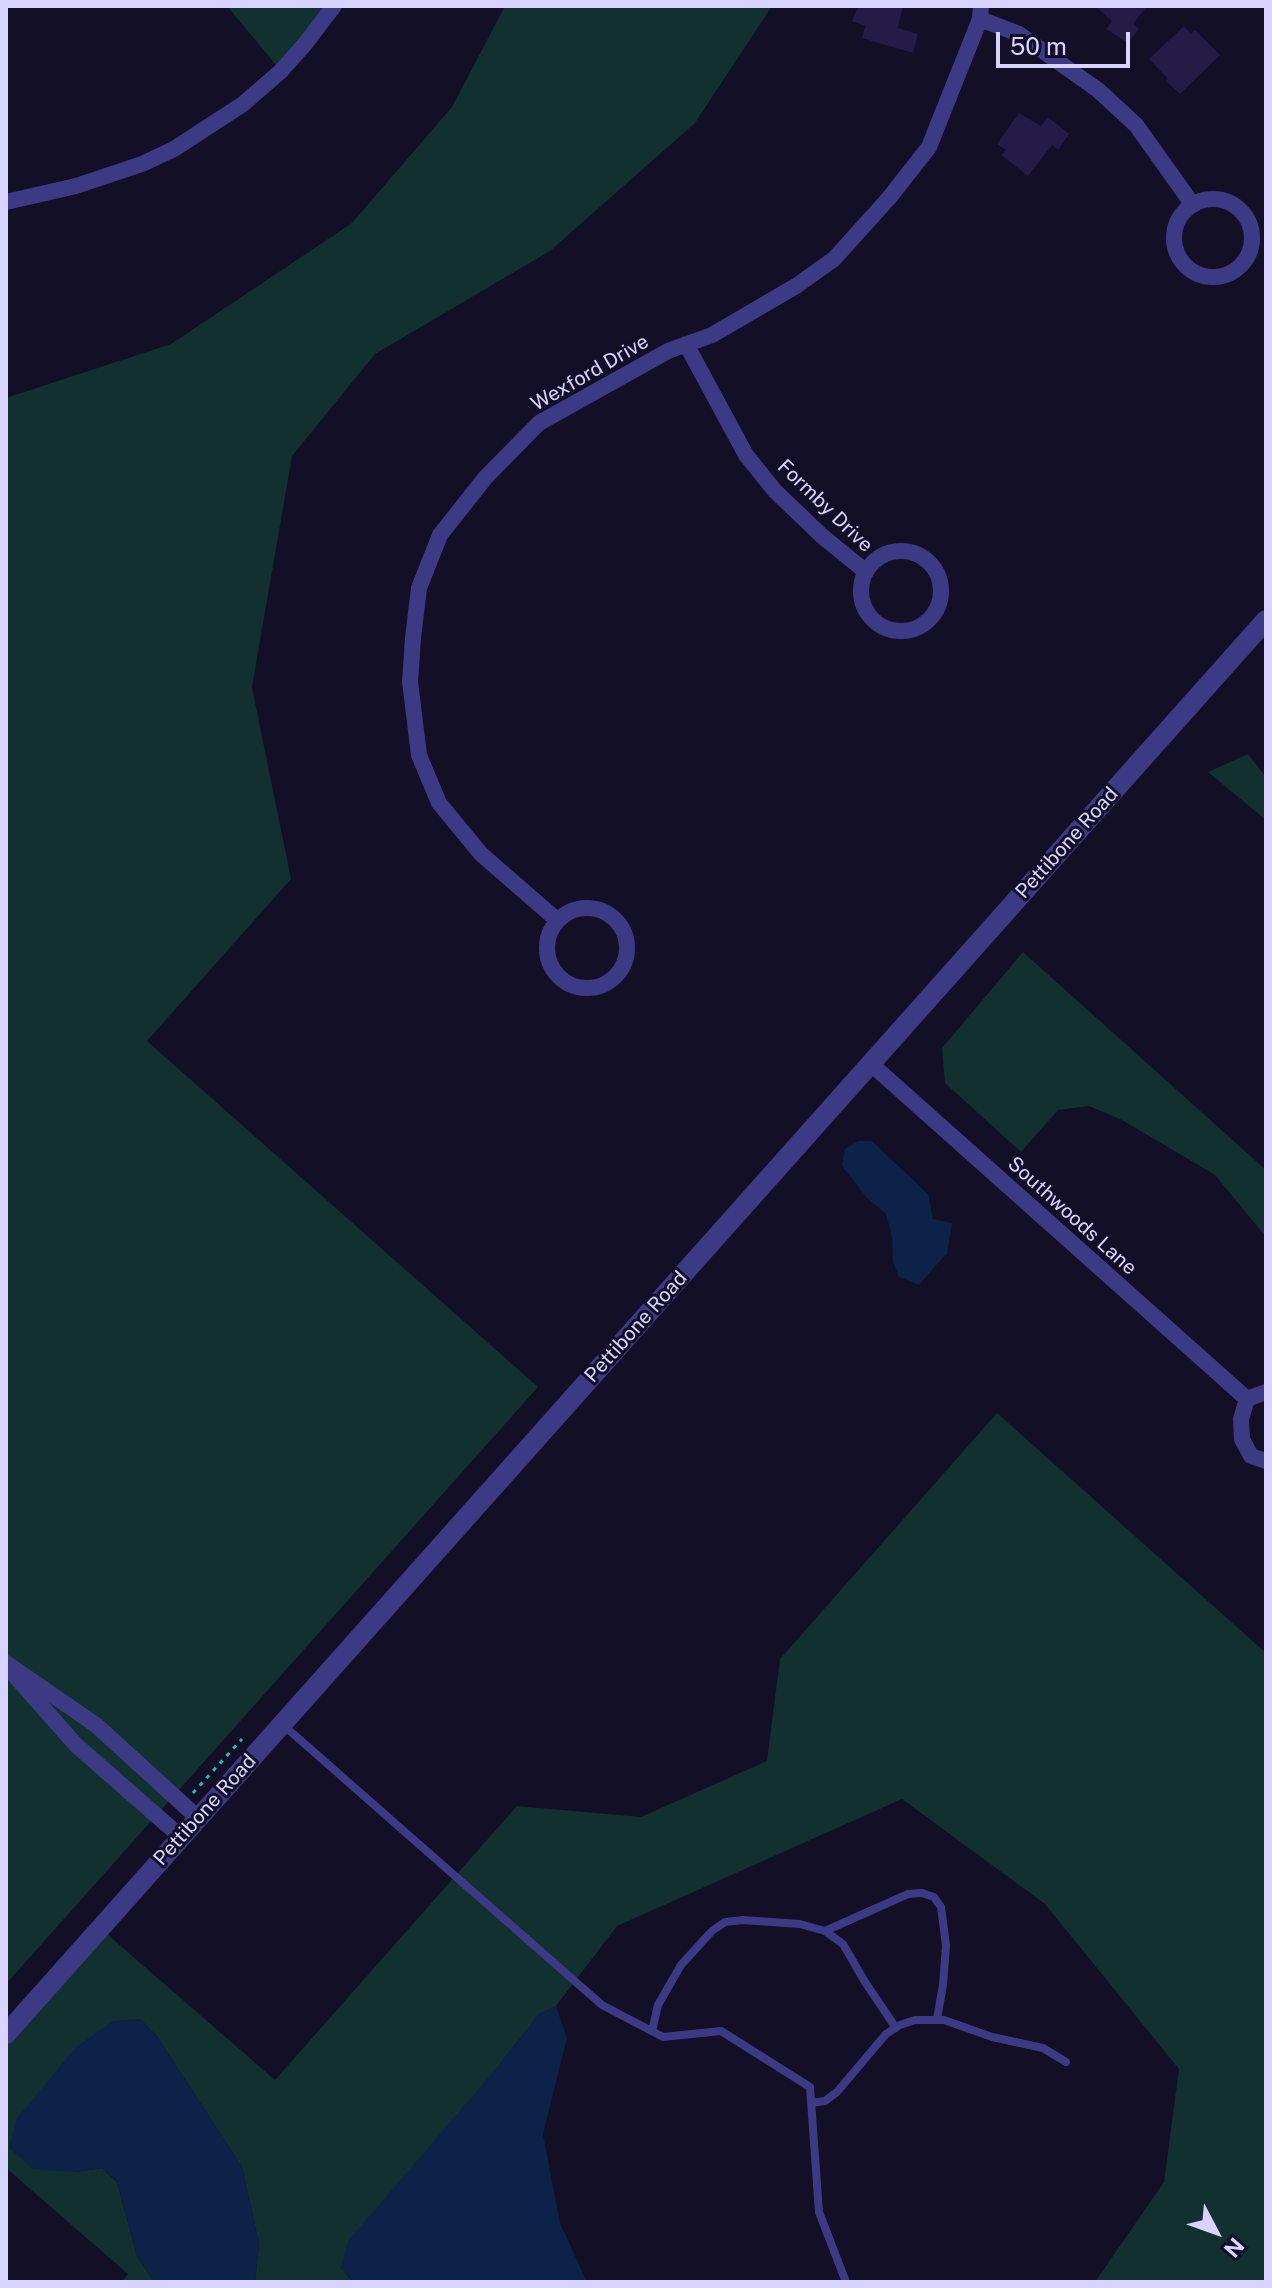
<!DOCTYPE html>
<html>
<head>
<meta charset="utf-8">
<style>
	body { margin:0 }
	#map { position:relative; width:1272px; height:2288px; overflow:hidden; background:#130f26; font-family:"Public Sans",sans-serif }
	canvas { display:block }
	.frame { position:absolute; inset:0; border:8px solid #d9d4ff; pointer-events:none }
	.north { position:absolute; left:1176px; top:2192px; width:80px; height:80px; -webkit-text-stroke:6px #130f26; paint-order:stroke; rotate:131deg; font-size:22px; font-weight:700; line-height:32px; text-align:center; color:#d9d4ff }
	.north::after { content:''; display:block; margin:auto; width:28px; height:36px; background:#d9d4ff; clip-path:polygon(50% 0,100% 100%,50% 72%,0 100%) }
	.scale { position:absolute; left:996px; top:32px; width:134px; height:36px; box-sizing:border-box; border:4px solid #d9d4ff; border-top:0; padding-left:10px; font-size:24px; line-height:28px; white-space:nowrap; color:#d9d4ff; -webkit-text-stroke:6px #130f26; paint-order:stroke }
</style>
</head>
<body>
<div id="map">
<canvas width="1272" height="2288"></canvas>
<div class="frame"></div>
<div class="north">N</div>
<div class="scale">50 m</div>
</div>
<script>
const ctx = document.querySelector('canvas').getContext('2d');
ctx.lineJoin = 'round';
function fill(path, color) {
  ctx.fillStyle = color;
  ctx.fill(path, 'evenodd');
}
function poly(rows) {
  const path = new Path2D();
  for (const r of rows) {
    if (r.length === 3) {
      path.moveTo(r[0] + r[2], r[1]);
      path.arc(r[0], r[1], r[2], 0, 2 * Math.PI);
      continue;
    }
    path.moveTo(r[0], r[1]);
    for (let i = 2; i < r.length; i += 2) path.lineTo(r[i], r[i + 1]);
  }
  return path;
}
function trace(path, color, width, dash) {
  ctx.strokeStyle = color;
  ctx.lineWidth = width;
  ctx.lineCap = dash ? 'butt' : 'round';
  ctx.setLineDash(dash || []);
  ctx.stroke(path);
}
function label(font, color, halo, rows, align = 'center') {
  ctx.font = font + ' "Public Sans",sans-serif';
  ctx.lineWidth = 6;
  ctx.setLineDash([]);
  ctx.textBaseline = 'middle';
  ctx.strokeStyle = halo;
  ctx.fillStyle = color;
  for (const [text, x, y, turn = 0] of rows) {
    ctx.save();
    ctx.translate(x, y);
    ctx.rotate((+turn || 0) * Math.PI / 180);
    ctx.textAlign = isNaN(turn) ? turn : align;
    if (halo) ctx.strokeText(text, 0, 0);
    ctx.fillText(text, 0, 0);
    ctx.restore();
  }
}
fill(poly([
	[227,6,334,6,281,71],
	[505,6,772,6,695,123,550,251,375,354,292,456,252,687,291,879,147,1041,538,1387,6,1984,6,398,171,344,352,223,452,107],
	[1248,754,1266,777,1266,820,1208,772],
	[1023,952,1266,1170,1266,1237,1215,1175,1122,1120,1089,1106,1058,1110,1021,1152,945,1083,942,1048],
	[997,1413,1266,1653,1266,2282,1095,2282,1164,2182,1179,2069,1045,1904,902,1799,617,1926,556,2006,539,2014,341,2268,353,2282,255,2282,259,2244,242,2167,156,2035,140,2019,76,2172,102,2168,117,2182,137,2256,154,2282,122,2282,128,2274,6,2168,6,2034,100,1928,275,2080,517,1806,641,1817,767,1761,780,1659]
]), '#12302f');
fill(poly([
	[858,1141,872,1141,928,1194,933,1219,952,1223,947,1253,919,1285,899,1277,893,1262,892,1237,886,1214,868,1199,842,1166,845,1149],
	[556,2006,567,2038,543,2134,560,2223,587,2282,353,2282,341,2268,348,2241,493,2072,539,2014],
	[140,2019,156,2035,242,2167,259,2244,255,2282,154,2282,137,2256,117,2181,102,2168,76,2172,33,2169,9,2148,17,2118,76,2047,113,2021]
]), '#0c2248');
fill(poly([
	[858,6,903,6,898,28,918,34,913,53,862,38,865,26,852,21],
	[1095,6,1147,6,1133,24,1139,29,1128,43,1106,29,1112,21],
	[1184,26,1191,34,1195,30,1220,55,1180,94,1166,81,1168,79,1149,59],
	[1019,113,1041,126,1048,117,1069,134,1058,150,1052,145,1028,176,1001,155,1006,150,997,144]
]), '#241b47');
trace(poly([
	[193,1793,242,1739]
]), '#2fb8b0', 3, [4, 6]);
trace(poly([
	[282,1724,602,2005,663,2037,721,2031,810,2087,819,2212,846,2282],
	[825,1931,908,1894,922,1893,934,1897,941,1907,946,1946,943,1985,937,2019],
	[652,2031,658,2005,681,1965,712,1931,725,1922,743,1920,800,1924,825,1931,843,1944,865,1982,896,2028],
	[811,2103,825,2101,837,2092,886,2034,900,2025,915,2020,944,2020,992,2037,1043,2048,1066,2062]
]), '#3d3a85', 8);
trace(poly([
	[980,19,1019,34,1098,90,1136,125,1193,205],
	[1213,238,39],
	[6,202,76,186,142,164,174,149,243,104,281,71,305,44,334,6],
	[686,344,746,455,775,491,822,536,865,571],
	[901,591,40],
	[587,948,40],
	[557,920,481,854,439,803,419,755,410,682,413,638,419,588,440,535,485,478,539,423,668,351,712,335,796,286,834,259,889,198,929,147,980,19,981,6],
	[870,1063,1247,1399],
	[1247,1399,1241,1419,1242,1439,1251,1456,1266,1461],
	[1247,1399,1266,1392],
	[6,1663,96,1725,198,1818],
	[15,1676,76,1745,181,1837]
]), '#3d3a85', 16);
trace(poly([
	[6,2034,1266,620]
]), '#3d3a85', 20);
label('20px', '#d9d4ff', '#130f26', [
	["Wexford Drive",590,373,-30],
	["Formby Drive",825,506,44],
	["Pettibone Road",1067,843,-48],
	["Southwoods Lane",1072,1216,42],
	["Pettibone Road",636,1327,-48],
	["Pettibone Road",205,1810,-48]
]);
</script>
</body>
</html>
